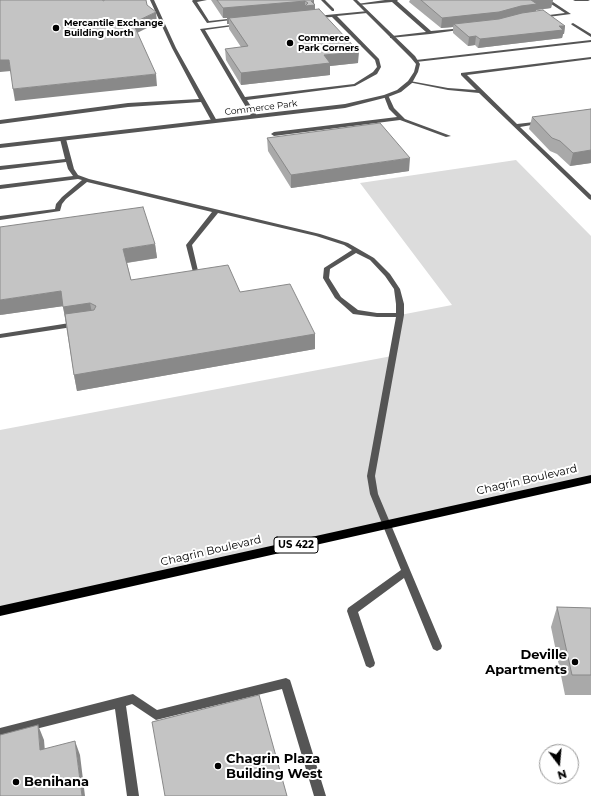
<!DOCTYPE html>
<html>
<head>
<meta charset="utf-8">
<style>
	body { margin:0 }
	#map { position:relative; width:591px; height:796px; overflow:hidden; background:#fff; font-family:Montserrat,sans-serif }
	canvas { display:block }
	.north { position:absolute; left:539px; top:744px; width:40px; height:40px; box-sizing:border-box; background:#fff; border:1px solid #999; border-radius:50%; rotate:164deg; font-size:11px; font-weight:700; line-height:16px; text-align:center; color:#000 }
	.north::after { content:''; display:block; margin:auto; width:14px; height:18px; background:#000; clip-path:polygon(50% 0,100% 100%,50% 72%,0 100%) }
</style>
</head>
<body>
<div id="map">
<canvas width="591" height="796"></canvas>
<div class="north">N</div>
</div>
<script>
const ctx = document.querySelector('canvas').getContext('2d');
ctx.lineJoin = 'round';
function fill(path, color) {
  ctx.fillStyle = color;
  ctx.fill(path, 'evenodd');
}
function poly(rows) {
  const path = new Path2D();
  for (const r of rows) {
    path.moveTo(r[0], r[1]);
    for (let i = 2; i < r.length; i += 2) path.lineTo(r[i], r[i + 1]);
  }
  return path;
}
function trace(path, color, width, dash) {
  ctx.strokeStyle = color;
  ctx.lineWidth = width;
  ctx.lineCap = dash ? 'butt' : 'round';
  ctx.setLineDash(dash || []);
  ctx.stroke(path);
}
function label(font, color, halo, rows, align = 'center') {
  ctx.font = font + ' Montserrat,sans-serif';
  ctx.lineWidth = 4;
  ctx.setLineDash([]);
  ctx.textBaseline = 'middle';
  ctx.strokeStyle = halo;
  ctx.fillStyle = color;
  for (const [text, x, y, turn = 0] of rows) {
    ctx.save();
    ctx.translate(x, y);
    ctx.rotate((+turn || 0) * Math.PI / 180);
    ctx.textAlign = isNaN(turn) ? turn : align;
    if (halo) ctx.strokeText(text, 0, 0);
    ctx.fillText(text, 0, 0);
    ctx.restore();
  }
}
fill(poly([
	[516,160,591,236,591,479,0,611,0,430,392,356,400,315,452,305,360,183]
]), '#dcdcdc');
fill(poly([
	[150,0,154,0,176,48,217,121,216,122,212,122,201,102,128,107,0,124,0,120,128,103,199,99,172,48,150,0],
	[193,0,207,0,197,2,209,21,237,18,239,19,207,23,192,1,193,0],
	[321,0,325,0,334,9,334,11,332,11,321,0],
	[385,0,398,0,397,1,431,31,464,28,466,29,430,34,390,38,390,36,392,36,426,32,392,2,359,5,357,4,385,0],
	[545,0,550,0,571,14,540,18,539,17,541,16,565,13,545,0],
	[573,0,590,0,588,1,575,1,573,0],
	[368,11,367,13,337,16,379,59,381,67,377,74,355,86,247,100,257,116,254,118,252,117,241,99,200,29,239,24,241,25,205,30,245,97,354,84,373,72,377,67,375,60,332,17,316,18,314,17,316,16,368,11],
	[573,23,591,34,591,37,572,25,571,24,573,23],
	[591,40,591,42,416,62,414,61,416,60,591,40],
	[591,57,591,59,467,75,517,124,543,121,543,123,520,127,591,195,591,200,589,199,479,93,448,90,408,82,410,81,448,88,476,90,461,75,461,73,591,57],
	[384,95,388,95,394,108,405,119,451,136,446,137,400,120,274,136,271,134,274,132,397,117,389,109,384,96,384,95],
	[61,138,66,139,74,169,78,175,89,179,320,234,348,243,374,258,390,274,400,289,404,304,404,315,375,476,378,494,442,646,441,649,437,651,433,649,404,578,358,612,375,663,374,666,370,668,366,666,347,611,348,608,401,570,370,494,367,476,396,317,377,317,353,314,335,298,323,278,324,268,352,250,344,245,316,236,218,213,192,245,199,275,198,276,194,276,186,245,212,212,87,182,66,199,62,204,60,211,0,220,0,216,55,209,56,204,62,197,82,180,78,179,0,189,0,185,73,176,68,169,66,162,0,170,0,166,65,159,60,139,61,138],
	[356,253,370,260,385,276,394,289,396,304,396,313,377,313,358,310,341,297,329,278,330,269,356,253],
	[76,322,79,322,80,324,79,326,0,338,0,334,76,322],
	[286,678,290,680,291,683,326,796,314,796,282,689,156,720,132,704,126,706,139,796,127,796,115,709,0,738,0,728,133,694,157,710,286,678]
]), '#555');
fill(poly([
	[353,0,357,0,415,56,420,64,418,72,412,83,401,92,388,97,345,108,0,148,0,144,345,104,384,95,397,90,408,81,414,72,416,64,411,58,353,0]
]), '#555');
fill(poly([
	[591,475,591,483,0,616,0,606,591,475]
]), '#000');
fill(poly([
	[211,0,313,0,315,5,315,10,358,63,330,66,330,75,241,85,226,60,225,49,241,47,229,29,229,24,227,24,227,18,223,18],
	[410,0,553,0,551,8,536,10,536,11,565,26,564,34,563,34,562,38,478,48,475,45,468,46,453,33,453,27,441,28,409,2],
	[591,109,591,163,570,166,557,154,550,151,529,129,532,117],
	[267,138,409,171,291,188,268,151],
	[155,244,157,258,127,263,131,280,240,292,315,334,315,349,77,391,74,375,63,306,0,315],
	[557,607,591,608,591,695,565,695,551,627]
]), '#a9a9a9');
fill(poly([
	[531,0,553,0,551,8,536,10,536,15,454,24,453,27,441,28,442,18],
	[305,1,305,6,311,1,314,1,314,5,315,5,315,15,229,18,229,24,227,24,227,18,223,18,223,8],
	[156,12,157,23,135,34,133,23],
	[559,26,565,26,564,34,563,34,562,38,478,48,480,39],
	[476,36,475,45,468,46,469,37],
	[359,52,358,63,330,66,330,75,241,85,241,73,324,55],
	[0,60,9,60,11,71,0,72],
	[156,74,157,86,15,101,13,89],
	[591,150,591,163,570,166,573,153],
	[410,158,409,171,291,188,291,175],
	[155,244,157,258,125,263,123,249],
	[61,291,64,306,0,315,0,300],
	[90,303,93,318,66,322,63,307],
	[315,334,315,349,77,391,74,375],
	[38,725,44,740,46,764,40,750],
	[75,741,80,755,85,796,82,796]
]), '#898989');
const building = poly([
	[0,0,103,0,103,1,105,0,146,0,147,5,156,12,133,23,156,74,13,89,9,60,0,60,0,0],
	[217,0,313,0,314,1,311,1,315,5,226,14,305,6,308,3,305,1,223,8,217,0],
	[421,0,531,0,537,4,521,6,499,12,442,18,421,0],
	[319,9,359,52,324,55,330,63,241,73,225,49,248,46,229,18,319,9],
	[543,10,565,26,559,26,563,30,480,39,476,36,469,37,454,24,499,19,522,13,543,10],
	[591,109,591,150,573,153,560,141,552,138,532,117,591,109],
	[380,123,410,158,291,175,267,138,380,123],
	[143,207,155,244,123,249,131,280,228,265,240,292,290,284,315,334,74,375,65,314,94,310,96,306,90,303,63,307,61,291,0,300,0,227,143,207],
	[557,607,591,608,591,675,572,675,557,607],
	[259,695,287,796,165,796,152,722,259,695],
	[38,725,40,750,75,741,82,796,0,796,0,735,38,725]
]);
fill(building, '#c4c4c4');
trace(building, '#898989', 1);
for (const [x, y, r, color] of [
	[56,28,4,"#000"],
	[290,43,4,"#000"],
	[575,662,4,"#000"],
	[218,766,4,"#000"],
	[16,782,4,"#000"]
]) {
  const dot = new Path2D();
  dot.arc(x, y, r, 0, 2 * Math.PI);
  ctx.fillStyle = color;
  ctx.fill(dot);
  trace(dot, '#fff', 1.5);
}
label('bold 9px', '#000', '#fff', [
	["Mercantile Exchange",64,23],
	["Building North",64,33],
	["Commerce",298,38],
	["Park Corners",298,48]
], 'left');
label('9px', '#000', '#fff', [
	["Commerce Park",261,108,-7]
]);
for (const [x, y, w] of [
	[296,545,44]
]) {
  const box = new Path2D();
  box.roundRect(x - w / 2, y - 8, w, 16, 3);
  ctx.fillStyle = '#fff';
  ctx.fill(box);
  trace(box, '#000', 1);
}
label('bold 10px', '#000', null, [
	["US 422",296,545]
]);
label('11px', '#000', '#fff', [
	["Chagrin Boulevard",527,480,-13],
	["Chagrin Boulevard",211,551,-13]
]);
label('bold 13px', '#000', '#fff', [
	["Deville",567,655,"right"],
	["Apartments",567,670,"right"],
	["Chagrin Plaza",226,759],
	["Building West",226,774],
	["Benihana",24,782]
], 'left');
</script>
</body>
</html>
